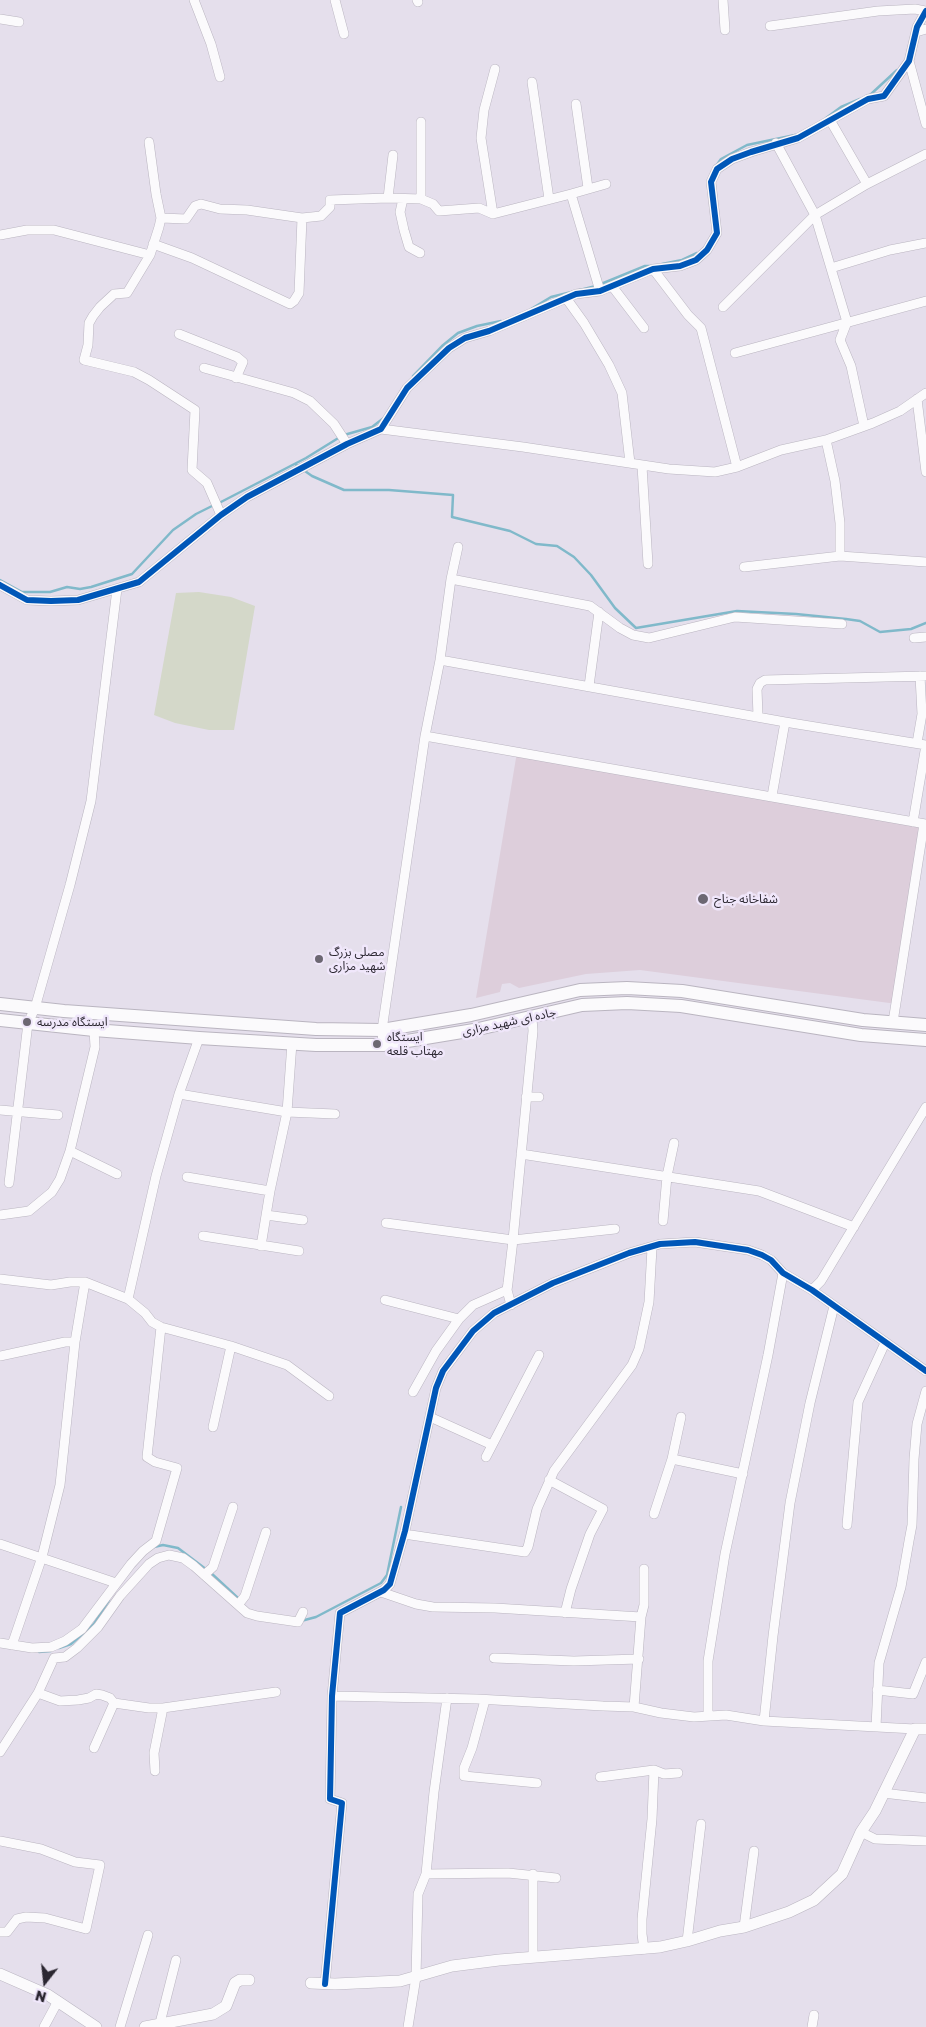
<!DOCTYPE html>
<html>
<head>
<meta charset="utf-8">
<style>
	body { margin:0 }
	#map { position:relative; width:926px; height:2027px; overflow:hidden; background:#e5dfec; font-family:"Golos Text",sans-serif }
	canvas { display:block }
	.north { position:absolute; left:20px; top:1957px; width:50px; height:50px; -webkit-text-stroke:4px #f0e7fb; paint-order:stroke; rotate:196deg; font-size:14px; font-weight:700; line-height:20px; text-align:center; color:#2b2731 }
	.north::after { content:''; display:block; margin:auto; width:18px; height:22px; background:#2b2731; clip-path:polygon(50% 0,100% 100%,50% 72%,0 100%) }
</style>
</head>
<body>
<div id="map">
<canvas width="926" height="2027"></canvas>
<div class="north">N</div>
</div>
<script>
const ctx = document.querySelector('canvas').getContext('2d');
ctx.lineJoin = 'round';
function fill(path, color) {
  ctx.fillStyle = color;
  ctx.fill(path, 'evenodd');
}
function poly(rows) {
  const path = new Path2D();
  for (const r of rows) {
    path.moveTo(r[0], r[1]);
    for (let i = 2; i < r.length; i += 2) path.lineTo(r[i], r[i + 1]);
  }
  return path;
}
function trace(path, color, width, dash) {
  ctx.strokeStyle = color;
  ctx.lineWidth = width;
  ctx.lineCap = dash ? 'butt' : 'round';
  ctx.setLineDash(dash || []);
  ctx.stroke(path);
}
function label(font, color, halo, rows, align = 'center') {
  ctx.font = font + ' "Golos Text","Noto Sans Arabic",sans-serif';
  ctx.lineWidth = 5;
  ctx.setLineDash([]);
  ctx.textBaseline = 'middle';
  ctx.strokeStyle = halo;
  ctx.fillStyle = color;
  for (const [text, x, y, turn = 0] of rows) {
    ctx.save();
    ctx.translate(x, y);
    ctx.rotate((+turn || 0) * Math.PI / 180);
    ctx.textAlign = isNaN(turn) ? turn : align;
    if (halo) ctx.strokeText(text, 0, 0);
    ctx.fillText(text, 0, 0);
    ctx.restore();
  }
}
fill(poly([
	[517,752,926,826,897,1004,640,970,586,974,519,988,510,983,502,984,500,992,476,998]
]), '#ddcedb');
fill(poly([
	[199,592,231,597,255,606,234,730,209,730,175,723,154,715,176,593]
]), '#d4d8c9');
trace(poly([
	[870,95,897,70],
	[826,118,841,107,860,99],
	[716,166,721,159,747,145,795,135],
	[662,264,682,260,697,253],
	[601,284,645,266,652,266],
	[531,309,551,297,596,286],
	[413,376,442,346,458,333,477,326,501,321],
	[344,435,372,427,385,417],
	[295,464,312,476,344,490,389,490,453,495,452,517,510,531,536,544,557,546,574,557,591,575,615,608,636,628,737,611,796,614,846,619,860,621,880,632,911,629,926,623],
	[219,503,306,458,340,437],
	[0,580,22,592,50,592,67,587,80,589,91,587,132,574,173,530,196,514,214,505],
	[154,1547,163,1545,178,1548,211,1573,239,1599],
	[301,1621,316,1617,381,1583,387,1575,401,1507],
	[59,1648,71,1644,94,1624,109,1600],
	[39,1652,51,1651]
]), '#80b9ca', 2.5);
const minor = poly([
	[194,0,211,44,220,77],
	[335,0,344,34],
	[417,0,418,2],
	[723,0,725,30],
	[0,19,19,22],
	[770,26,878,11,915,9,926,11],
	[916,32,926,29],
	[909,61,926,124],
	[532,82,549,199],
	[576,104,588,188],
	[830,120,867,184],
	[421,122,421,199],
	[149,142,156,194,161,218,159,227,150,255,127,293,114,294,100,307,93,316,89,323,88,345,84,360,134,372,149,380,195,410,192,470,207,483,221,515],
	[776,143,815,215,847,322,840,340,851,366,864,426],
	[571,194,606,184],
	[388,198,393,155],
	[403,199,400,212,404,230,409,247,420,253],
	[493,214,481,138,484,110,495,69],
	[161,218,186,219,195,206,201,204,220,209,247,210,302,218,321,216,330,207,330,200,388,198,421,199,433,204,439,211,479,208,493,214,571,194,600,291],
	[0,235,27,230,54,230,150,255],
	[153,244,192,258,290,304,294,301,299,293,302,218],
	[831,268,890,250,926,243],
	[653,269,688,315,701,328,737,467],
	[612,286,644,328],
	[566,298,584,323,609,365,622,393,630,463],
	[723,307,815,215,867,184,926,154],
	[179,334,237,357,243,362,236,378],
	[735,353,926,301],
	[204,368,294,393,310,401,334,424,347,444],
	[917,399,926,472],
	[381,429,523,447,669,469,715,472,737,467,781,450,826,440,873,423,900,411,926,393],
	[826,440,835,481,840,523,840,556],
	[642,466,648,564],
	[744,567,840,556,926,562],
	[451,579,590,606,620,628,633,635,649,638,735,617,842,624],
	[0,585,27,600,51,601,78,600,139,582,221,515,247,497,347,444,381,429,407,388,449,348,465,338,489,331,576,294,600,291,653,269,680,266,696,260,707,250,717,233,711,182,717,169,732,159,751,152,798,138,868,99,884,96,909,61,917,27,926,11],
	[914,638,926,637],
	[440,660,785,722,926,745,913,822],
	[589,686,599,612],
	[758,716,757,689,760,683,765,680,926,676],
	[425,736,926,824],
	[917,743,922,714,920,676],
	[772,796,785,722],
	[893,1022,924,824],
	[383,1045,382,1030,425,736,440,660,451,579,458,547],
	[179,1094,287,1112,335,1114],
	[526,1097,539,1097],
	[0,1110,58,1115],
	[70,1151,117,1174],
	[521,1154,759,1191,854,1227],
	[187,1177,270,1191],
	[9,1183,28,1023,35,1008,70,885,91,801,117,589],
	[0,1215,29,1211,52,1192,60,1179,70,1151,95,1047,94,1030],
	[266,1215,303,1220],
	[663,1221,667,1176,674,1143],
	[386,1223,513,1240,615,1229],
	[203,1236,299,1251],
	[261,1246,270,1191,287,1112,292,1043],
	[0,1279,51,1285,70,1282,85,1282,128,1299,145,1313,152,1322,161,1327,231,1346,287,1365,329,1396],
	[812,1290,821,1281,926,1107],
	[128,1299,156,1176,179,1094,199,1038],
	[385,1300,459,1319],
	[511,1305,507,1290,508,1283,513,1240,533,1031,532,1018],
	[75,1342,85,1282],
	[0,1356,65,1342,75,1342,60,1485,42,1557,12,1645],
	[413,1392,436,1351,459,1319,473,1305,507,1290],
	[430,1417,492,1445],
	[213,1427,231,1346],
	[486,1457,539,1355],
	[672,1459,743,1474],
	[549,1480,603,1509,590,1534,571,1589,565,1613],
	[654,1514,672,1459,681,1417],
	[847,1525,858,1402,885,1343],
	[404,1534,525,1552,528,1547,537,1509,554,1471,632,1365,639,1349,649,1302,652,1248],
	[0,1544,116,1583],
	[204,1575,213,1567,233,1507],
	[381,1592,416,1604,433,1607,495,1608,641,1617],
	[238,1605,245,1596,266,1532],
	[0,1643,32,1648,51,1647,65,1641,82,1629,131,1564,143,1551,156,1541,177,1468,155,1462,147,1457,161,1327],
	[494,1658,574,1661,639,1659],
	[877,1690,913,1694,926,1662],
	[38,1693,60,1701,78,1700,89,1698,96,1694,102,1695,110,1698,114,1703,149,1708,163,1708,276,1692],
	[332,1696,477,1699,603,1706,634,1707,661,1713,694,1717,726,1715,764,1721,915,1729],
	[485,1700,472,1748,464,1768,464,1776,537,1783],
	[634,1707,641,1617,644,1605,644,1569],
	[708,1716,708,1661,725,1554,768,1355,783,1273],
	[764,1721,773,1636,790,1503,810,1403,834,1306],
	[876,1727,879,1663,901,1587,909,1541,912,1525,914,1459,917,1424,926,1391],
	[94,1748,114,1703],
	[0,1752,38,1693,54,1658,65,1657,77,1648,98,1627,120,1596,149,1564,158,1558,169,1555,183,1558,194,1566,247,1613,257,1616,298,1622,303,1612],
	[155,1771,154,1753,163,1708],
	[600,1777,654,1770,664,1774,678,1773],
	[883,1793,926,1798],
	[861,1832,875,1839,926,1841],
	[0,1841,41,1849,75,1862,100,1865,86,1929,45,1918,26,1917,17,1919,7,1932,0,1932],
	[426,1874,508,1873,556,1878],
	[533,1874,533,1957],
	[744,1927,754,1851],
	[687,1941,701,1824],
	[644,1949,642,1934,642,1919,652,1819,654,1770],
	[325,1984,342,1803,330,1799,332,1696,340,1613,384,1590,390,1584,405,1531,436,1388,443,1371,473,1331,494,1313,553,1283,629,1253,660,1244,695,1242,748,1250,762,1255,771,1260,783,1273,812,1290,926,1371],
	[160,2023,176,1960],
	[44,2027,58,2001],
	[120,2027,148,1935],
	[408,2027,416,1977,418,1894,426,1874,434,1792,447,1698],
	[812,2027,814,2015]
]);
const tertiary = poly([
	[0,1974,48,1995,96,2027],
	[311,1983,335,1984,400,1981,452,1966,499,1960,660,1947,687,1941,720,1931,744,1927,789,1912,814,1900,842,1874,861,1832,875,1811,915,1729,926,1729],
	[145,2027,213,2014,226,2006,235,1983,240,1980,249,1980]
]);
const secondary = poly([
	[0,1004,64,1011,316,1029,382,1030,471,1015,580,990,627,988,682,991,863,1020,926,1025],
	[0,1020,94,1030,199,1038,316,1045,383,1045,474,1030,582,1005,627,1003,681,1006,861,1035,926,1040]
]);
trace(minor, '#bab5c0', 10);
trace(tertiary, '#bab5c0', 12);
trace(secondary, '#bab5c0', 14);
trace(minor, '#fbfafc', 9);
trace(tertiary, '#fbfafc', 11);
trace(secondary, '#fbfafc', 12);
trace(poly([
	[0,585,27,600,51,601,78,600,139,582,221,515,247,497,347,444,381,429,407,388,449,348,465,338,489,331,576,294,600,291,653,269,680,266,696,260,707,250,717,233,711,182,717,169,732,159,751,152,798,138,868,99,884,96,909,61,917,27,926,11],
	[325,1984,342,1803,330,1799,332,1696,340,1613,384,1590,390,1584,405,1531,436,1388,443,1371,473,1331,494,1313,553,1283,629,1253,660,1244,695,1242,748,1250,762,1255,771,1260,783,1273,812,1290,926,1371]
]), '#0057b8', 6);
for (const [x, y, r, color] of [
	[703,899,6,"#6c6772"],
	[319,959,5,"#6c6772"],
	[27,1022,5,"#6c6772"],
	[377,1044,5,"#6c6772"]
]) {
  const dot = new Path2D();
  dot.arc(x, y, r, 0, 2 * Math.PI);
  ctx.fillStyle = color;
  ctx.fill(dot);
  trace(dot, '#f0e7fb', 2);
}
label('12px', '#2b2731', '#f0e7fb', [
	["شفاخانه جناح",714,899],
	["مصلی بزرگ",329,952],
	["شهید مزاری",329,966],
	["ایستگاه مدرسه",37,1022],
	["ایستگاه",387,1037],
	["مهتاب قلعه",387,1051]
], 'left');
label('12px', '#2b2731', '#f0e7fb', [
	["جاده ای شهید مزاری",509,1022,-12]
]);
</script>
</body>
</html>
